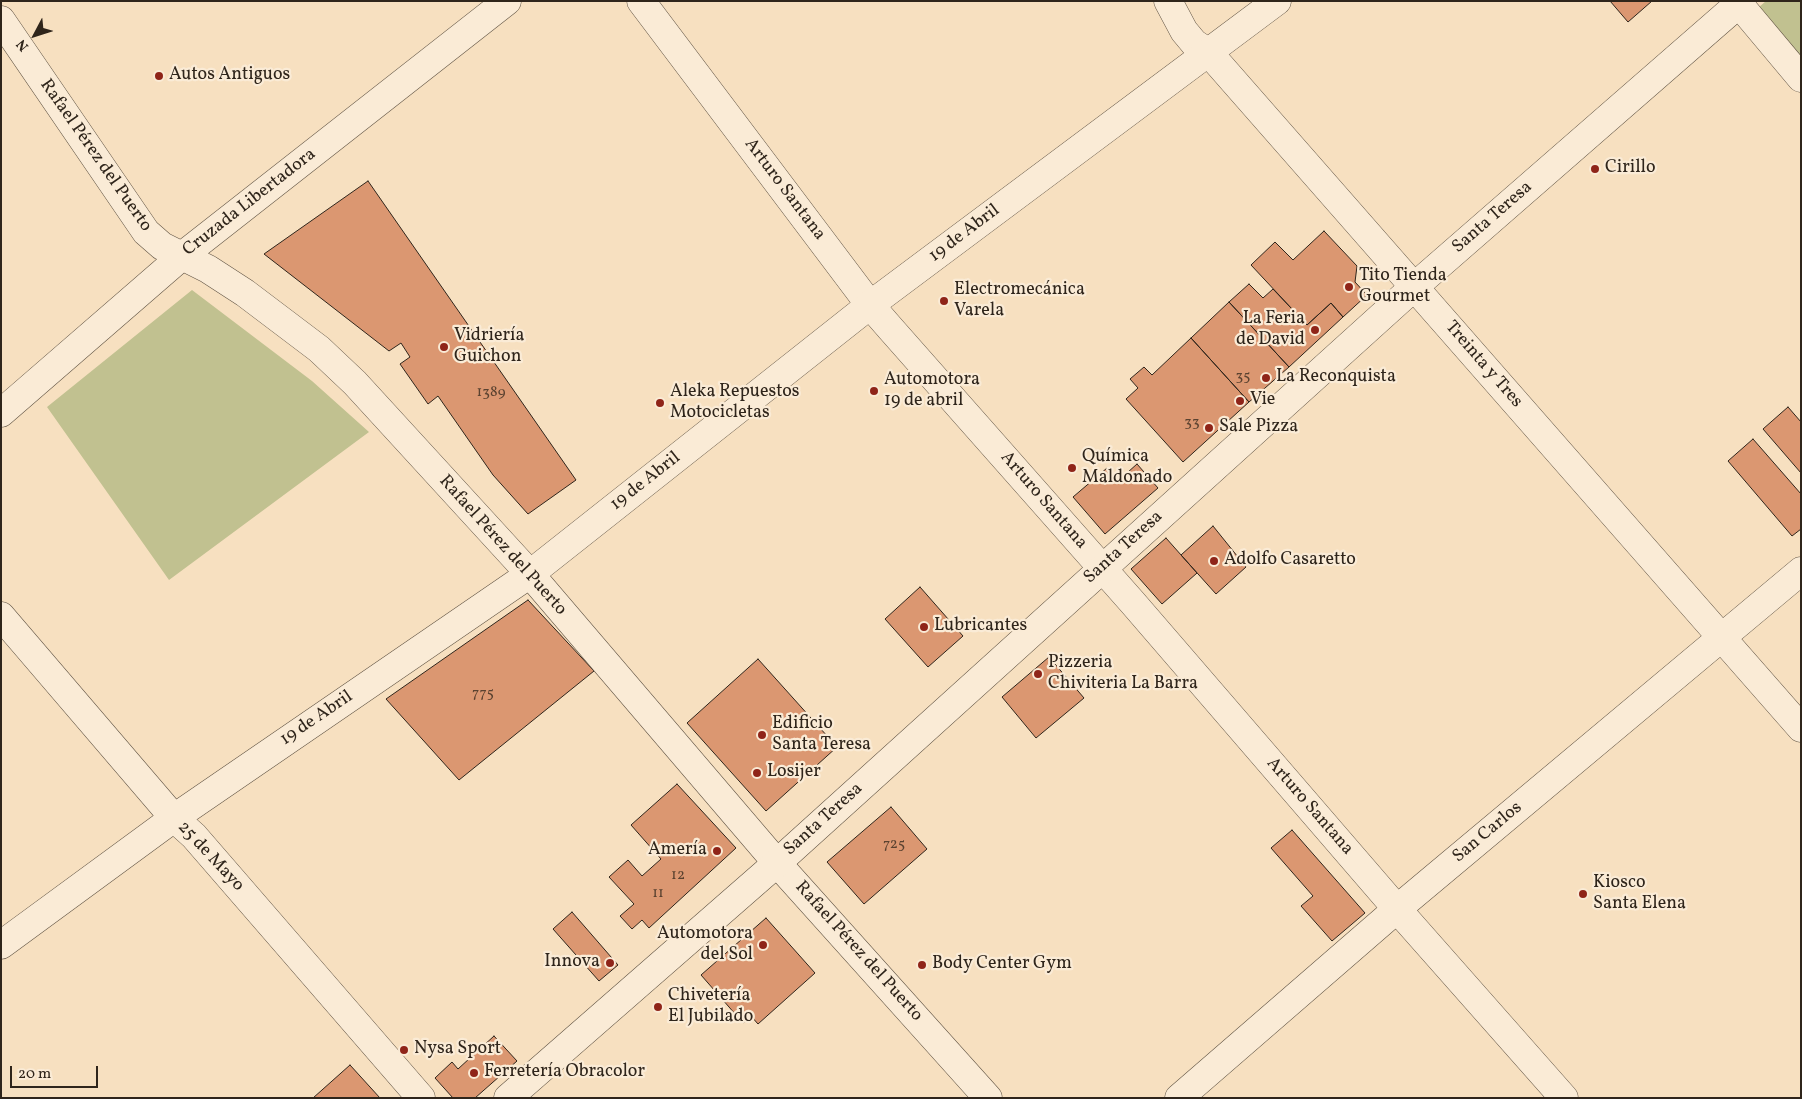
<!DOCTYPE html>
<html>
<head>
<meta charset="utf-8">
<style>
	body { margin:0 }
	#map { position:relative; width:1802px; height:1099px; overflow:hidden; background:#f7e0c0; font-family:Vollkorn,serif }
	canvas { display:block }
	.frame { position:absolute; inset:0; border:2px solid #2f251b; pointer-events:none }
	.north { position:absolute; left:10px; top:10px; width:50px; height:50px; -webkit-text-stroke:4px #faebd6; paint-order:stroke; rotate:230deg; font-size:14px; font-weight:700; line-height:20px; text-align:center; color:#2f251b }
	.north::after { content:''; display:block; margin:auto; width:18px; height:22px; background:#2f251b; clip-path:polygon(50% 0,100% 100%,50% 72%,0 100%) }
	.scale { position:absolute; left:10px; top:1066px; width:88px; height:22px; box-sizing:border-box; border:2px solid #2f251b; border-top:0; padding-left:6px; font-size:15px; line-height:18px; white-space:nowrap; color:#2f251b; -webkit-text-stroke:4px #faebd6; paint-order:stroke }
</style>
</head>
<body>
<div id="map">
<canvas width="1802" height="1099"></canvas>
<div class="frame"></div>
<div class="north">N</div>
<div class="scale">20 m</div>
</div>
<script>
const ctx = document.querySelector('canvas').getContext('2d');
ctx.lineJoin = 'round';
function fill(path, color) {
  ctx.fillStyle = color;
  ctx.fill(path, 'evenodd');
}
function poly(rows) {
  const path = new Path2D();
  for (const r of rows) {
    path.moveTo(r[0], r[1]);
    for (let i = 2; i < r.length; i += 2) path.lineTo(r[i], r[i + 1]);
  }
  return path;
}
function trace(path, color, width, dash) {
  ctx.strokeStyle = color;
  ctx.lineWidth = width;
  ctx.lineCap = dash ? 'butt' : 'round';
  ctx.setLineDash(dash || []);
  ctx.stroke(path);
}
function label(font, color, halo, rows, align = 'center') {
  ctx.font = font + ' Vollkorn,serif';
  ctx.lineWidth = 4.5;
  ctx.setLineDash([]);
  ctx.textBaseline = 'middle';
  ctx.strokeStyle = halo;
  ctx.fillStyle = color;
  for (const [text, x, y, turn = 0] of rows) {
    ctx.save();
    ctx.translate(x, y);
    ctx.rotate((+turn || 0) * Math.PI / 180);
    ctx.textAlign = isNaN(turn) ? turn : align;
    if (halo) ctx.strokeText(text, 0, 0);
    ctx.fillText(text, 0, 0);
    ctx.restore();
  }
}
fill(poly([
	[1766,1,1801,1,1801,58,1758,8],
	[192,290,312,381,369,432,169,580,47,407]
]), '#c1c190');
const building = poly([
	[1610,1,1652,1,1628,22,1610,1],
	[368,181,576,480,528,514,493,475,438,396,428,404,400,364,410,357,401,343,389,351,264,254,368,181],
	[1324,231,1357,266,1355,282,1367,295,1343,317,1331,303,1307,325,1251,265,1275,242,1293,260,1324,231],
	[1249,284,1263,298,1273,289,1307,325,1331,303,1343,317,1289,367,1229,302,1249,284],
	[1229,302,1289,367,1249,402,1191,338,1229,302],
	[1191,338,1249,402,1183,462,1126,399,1138,388,1130,379,1144,367,1152,375,1191,338],
	[1788,407,1801,422,1801,473,1763,429,1788,407],
	[1753,439,1801,494,1801,529,1792,536,1728,461,1753,439],
	[1137,464,1158,488,1105,534,1073,497,1107,468,1118,481,1137,464],
	[1213,526,1246,567,1216,594,1181,555,1213,526],
	[1166,538,1197,573,1162,604,1131,569,1166,538],
	[920,587,963,636,928,667,885,619,920,587],
	[528,600,594,671,459,780,386,699,528,600],
	[1049,657,1084,698,1036,738,1002,697,1049,657],
	[758,659,837,747,766,811,687,723,758,659],
	[677,784,736,848,649,928,642,920,632,929,620,916,634,904,609,877,628,860,642,876,661,859,631,825,677,784],
	[891,807,927,849,864,904,827,862,891,807],
	[1292,830,1365,913,1332,941,1301,906,1313,896,1271,848,1292,830],
	[572,912,618,965,599,981,553,929,572,912],
	[766,918,815,973,758,1024,751,1016,743,1023,701,975,766,918],
	[494,1036,517,1061,475,1098,453,1098,435,1078,452,1062,458,1069,494,1036],
	[350,1065,380,1098,313,1098,350,1065]
]);
fill(building, '#db9771');
trace(building, '#2f251b', 1);
const minor = poly([
	[641,1,870,305,890,328,1133,603,1397,909,1564,1098],
	[1168,1,1184,31,1194,43,1209,53,1801,728],
	[1,20,146,232,162,246,208,269,245,293,319,349,355,383,530,574,777,863,988,1098],
	[1,413,182,256,507,1],
	[1,616,174,818,194,836,421,1098],
	[1179,1098,1397,909,1801,571]
]);
const tertiary = poly([
	[1739,4,1801,78],
	[1,945,174,818,530,574,870,305,1277,1],
	[508,1098,777,863,1414,287,1742,1]
]);
trace(minor, '#615444', 29);
trace(tertiary, '#615444', 29);
trace(minor, '#faebd6', 28);
trace(tertiary, '#faebd6', 28);
for (const [x, y, r, color] of [
	[159,76,5,"#8f2418"],
	[1595,169,5,"#8f2418"],
	[1349,287,5,"#8f2418"],
	[944,301,5,"#8f2418"],
	[1315,330,5,"#8f2418"],
	[444,347,5,"#8f2418"],
	[1266,378,5,"#8f2418"],
	[874,391,5,"#8f2418"],
	[1240,401,5,"#8f2418"],
	[660,403,5,"#8f2418"],
	[1209,428,5,"#8f2418"],
	[1072,468,5,"#8f2418"],
	[1214,561,5,"#8f2418"],
	[924,627,5,"#8f2418"],
	[1038,674,5,"#8f2418"],
	[762,735,5,"#8f2418"],
	[757,773,5,"#8f2418"],
	[717,851,5,"#8f2418"],
	[1583,894,5,"#8f2418"],
	[763,945,5,"#8f2418"],
	[610,963,5,"#8f2418"],
	[922,965,5,"#8f2418"],
	[658,1007,5,"#8f2418"],
	[404,1050,5,"#8f2418"],
	[474,1073,5,"#8f2418"]
]) {
  const dot = new Path2D();
  dot.arc(x, y, r, 0, 2 * Math.PI);
  ctx.fillStyle = color;
  ctx.fill(dot);
  trace(dot, '#faebd6', 2);
}
label('15px', '#5a4230', null, [
	["35",1243,377],
	["1389",491,393],
	["33",1192,423],
	["775",483,694],
	["725",894,845],
	["12",678,876],
	["11",658,894]
]);
label('18px', '#2f251b', '#faebd6', [
	["Autos Antiguos",169,76],
	["Cirillo",1605,169],
	["Tito Tienda",1359,277],
	["Gourmet",1359,298],
	["Electromecánica",954,291],
	["Varela",954,312],
	["La Feria",1305,320,"right"],
	["de David",1305,341,"right"],
	["Vidriería",454,337],
	["Guichon",454,358],
	["La Reconquista",1276,378],
	["Automotora",884,381],
	["19 de abril",884,402],
	["Aleka Repuestos",670,393],
	["Motocicletas",670,414],
	["Vie",1250,401],
	["Sale Pizza",1219,428],
	["Química",1082,458],
	["Maldonado",1082,479],
	["Adolfo Casaretto",1224,561],
	["Lubricantes",934,627],
	["Pizzeria",1048,664],
	["Chiviteria La Barra",1048,685],
	["Edificio",772,725],
	["Santa Teresa",772,746],
	["Losijer",767,773],
	["Amería",707,851,"right"],
	["Kiosco",1593,884],
	["Santa Elena",1593,905],
	["Automotora",753,935,"right"],
	["del Sol",753,956,"right"],
	["Innova",600,963,"right"],
	["Body Center Gym",932,965],
	["Chivetería",668,997],
	["El Jubilado",668,1018],
	["Nysa Sport",414,1050],
	["Ferretería Obracolor",484,1073]
], 'left');
label('18px', '#2f251b', '#faebd6', [
	["Rafael Pérez del Puerto",95,156,55],
	["Arturo Santana",784,190,53],
	["Cruzada Libertadora",250,203,-38],
	["Santa Teresa",1493,218,-41],
	["19 de Abril",965,234,-37],
	["Treinta y Tres",1483,365,49],
	["19 de Abril",646,482,-38],
	["Arturo Santana",1043,501,49],
	["Rafael Pérez del Puerto",502,546,48],
	["Santa Teresa",1124,548,-42],
	["19 de Abril",317,719,-34],
	["Arturo Santana",1309,807,49],
	["Santa Teresa",824,820,-42],
	["San Carlos",1488,833,-40],
	["25 de Mayo",210,857,47],
	["Rafael Pérez del Puerto",858,952,48]
]);
</script>
</body>
</html>
